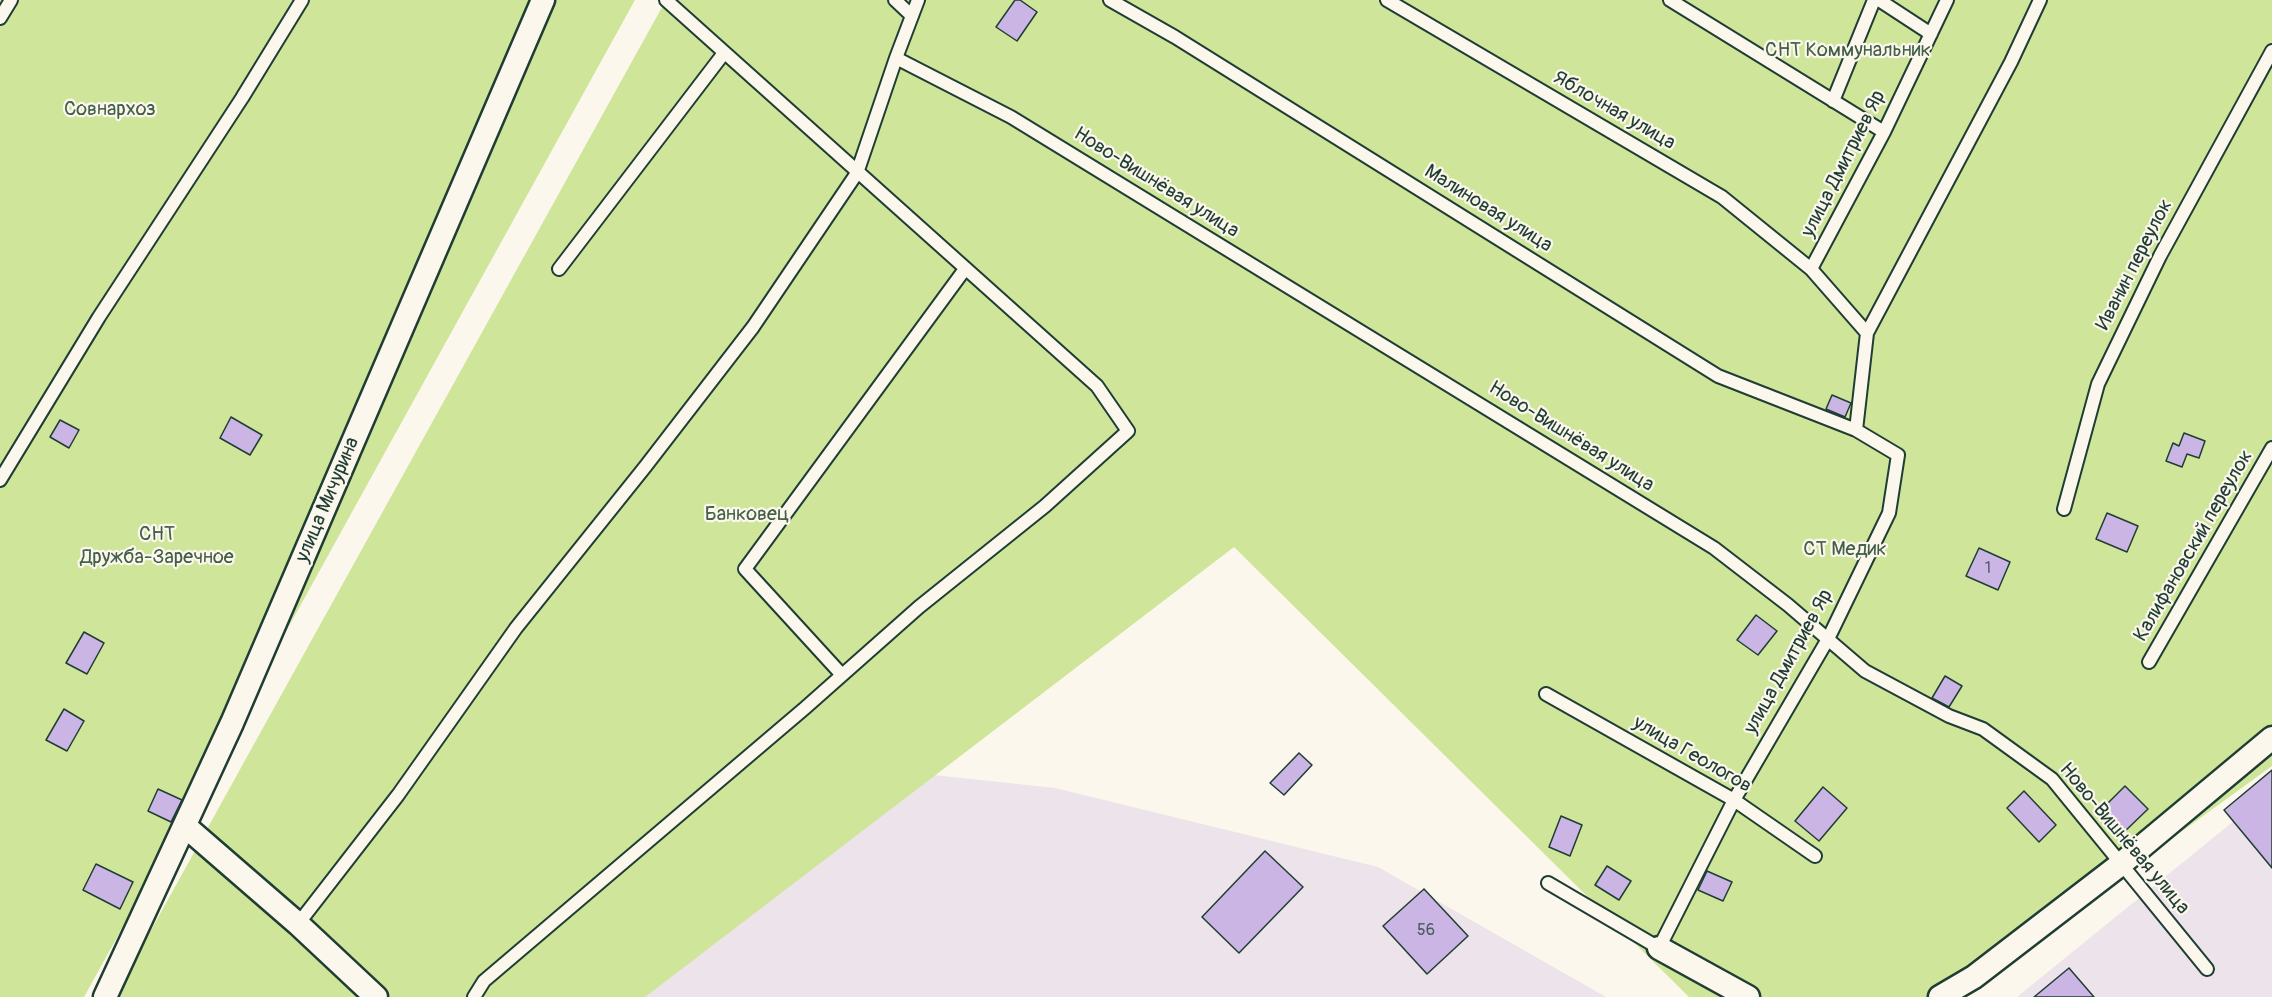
<!DOCTYPE html>
<html>
<head>
<meta charset="utf-8">
<style>
	body { margin:0 }
	canvas { display:block; background:#fbf7ec }
</style>
</head>
<body>
<canvas width="2272" height="997"></canvas>
<script>
const ctx = document.querySelector('canvas').getContext('2d');
ctx.lineJoin = 'round';
function fill(path, color) {
  ctx.fillStyle = color;
  ctx.fill(path, 'evenodd');
}
function poly(rows) {
  const path = new Path2D();
  for (const r of rows) {
    path.moveTo(r[0], r[1]);
    for (let i = 2; i < r.length; i += 2) path.lineTo(r[i], r[i + 1]);
  }
  return path;
}
function trace(path, color, width, dash) {
  ctx.strokeStyle = color;
  ctx.lineWidth = width;
  ctx.lineCap = dash ? 'butt' : 'round';
  ctx.setLineDash(dash || []);
  ctx.stroke(path);
}
function label(font, color, halo, rows, align = 'center') {
  ctx.font = font + ' Pangolin,sans-serif';
  ctx.lineWidth = 4.5;
  ctx.setLineDash([]);
  ctx.textBaseline = 'middle';
  ctx.strokeStyle = halo;
  ctx.fillStyle = color;
  for (const [text, x, y, turn = 0] of rows) {
    ctx.save();
    ctx.translate(x, y);
    ctx.rotate((+turn || 0) * Math.PI / 180);
    ctx.textAlign = isNaN(turn) ? turn : align;
    if (halo) ctx.strokeText(text, 0, 0);
    ctx.fillText(text, 0, 0);
    ctx.restore();
  }
}
fill(poly([
	[784,759,1055,788,1378,867,1606,997,533,997],
	[2272,790,2272,997,2017,997]
]), '#ede3ea');
fill(poly([
	[0,0,635,0,84,997,0,997],
	[666,0,2272,0,2272,766,1953,997,1689,997,1234,547,645,997,114,997]
]), '#cee59a');
const building = poly([
	[1015,0,1020,0,1037,12,1017,41,996,27,1015,0],
	[1832,395,1851,403,1845,417,1826,409,1832,395],
	[231,417,262,435,250,455,220,438,231,417],
	[60,420,79,430,69,448,50,437,60,420],
	[2184,433,2205,441,2199,458,2187,454,2182,467,2166,461,2173,443,2179,446,2184,433],
	[2107,513,2138,526,2127,552,2096,539,2107,513],
	[1979,548,2010,562,1998,590,1966,576,1979,548],
	[1756,615,1777,631,1758,655,1737,640,1756,615],
	[84,632,104,643,87,674,66,663,84,632],
	[1945,676,1962,686,1949,707,1932,698,1945,676],
	[64,709,84,721,67,751,46,740,64,709],
	[1299,753,1312,765,1284,795,1270,783,1299,753],
	[2272,770,2272,868,2224,810,2272,770],
	[2125,786,2148,809,2121,835,2099,812,2125,786],
	[1823,787,1847,808,1819,841,1795,821,1823,787],
	[158,789,182,800,171,822,148,811,158,789],
	[2024,791,2056,825,2039,842,2007,808,2024,791],
	[1561,816,1582,825,1570,856,1549,847,1561,816],
	[1265,851,1303,887,1239,953,1202,917,1265,851],
	[96,864,133,882,120,909,83,890,96,864],
	[1607,866,1631,881,1619,900,1595,885,1607,866],
	[1707,871,1732,882,1723,901,1698,890,1707,871],
	[1424,889,1468,936,1427,974,1383,926,1424,889],
	[2069,968,2094,997,2034,997,2069,968]
]);
fill(building, '#cbb5e5');
trace(building, '#1f3d34', 1.5);
const service = poly([
	[895,0,912,16],
	[918,0,896,58,1011,117,1714,548,1788,605,1865,671,1949,716,1983,729,2052,779,2207,969],
	[1110,0,1175,37,1718,376,1856,430],
	[1387,0,1722,197,1811,269],
	[1670,0,1884,132],
	[1879,0,1931,34],
	[0,18,11,0],
	[1833,101,1874,0],
	[559,269,724,53],
	[1867,333,2011,62,2040,0],
	[0,480,99,317,242,98,302,0],
	[2064,509,2098,384,2160,256,2272,51],
	[2149,662,2272,448],
	[842,675,745,569,965,269],
	[1546,694,1734,800,1815,856],
	[1548,883,1659,948,1734,800,1828,639,1889,513,1898,455,1856,430,1867,333,1811,269,1884,132,1947,0],
	[298,924,398,795,516,628,645,467,753,327,857,173,896,58],
	[474,997,484,981,805,708,919,607,1045,506,1128,431,1097,386,666,0]
]);
const minor = poly([
	[185,826,298,924,376,997],
	[1659,948,1748,997],
	[105,997,232,723,543,0],
	[1940,997,1974,977,2121,864,2272,738]
]);
trace(service, '#1f3d34', 16);
trace(minor, '#1f3d34', 27);
trace(service, '#fbf7ec', 12);
trace(minor, '#fbf7ec', 22);
label('16px', '#4a5b60', null, [
	["1",1988,569],
	["56",1426,931]
]);
label('20px', '#425f48', '#fbf7ec', [
	["СНТ Коммунальник",1848,51],
	["Совнархоз",110,110],
	["Банковец",747,515],
	["СНТ",157,535],
	["Дружба-Заречное",157,558],
	["СТ Медик",1845,550]
]);
label('20px', '#1f3d34', '#fbf7ec', [
	["Яблочная улица",1614,111,30],
	["улица Дмитриев Яр",1844,164,-63],
	["Ново-Вишнёвая улица",1156,183,32],
	["Малиновая улица",1488,209,32],
	["Иванин переулок",2135,265,-63],
	["Ново-Вишнёвая улица",1571,437,32],
	["улица Мичурина",328,500,-67],
	["Калифановский переулок",2194,546,-60],
	["улица Дмитриев Яр",1789,662,-61],
	["улица Геологов",1692,755,30],
	["Ново-Вишнёвая улица",2124,839,50]
]);
</script>
</body>
</html>
